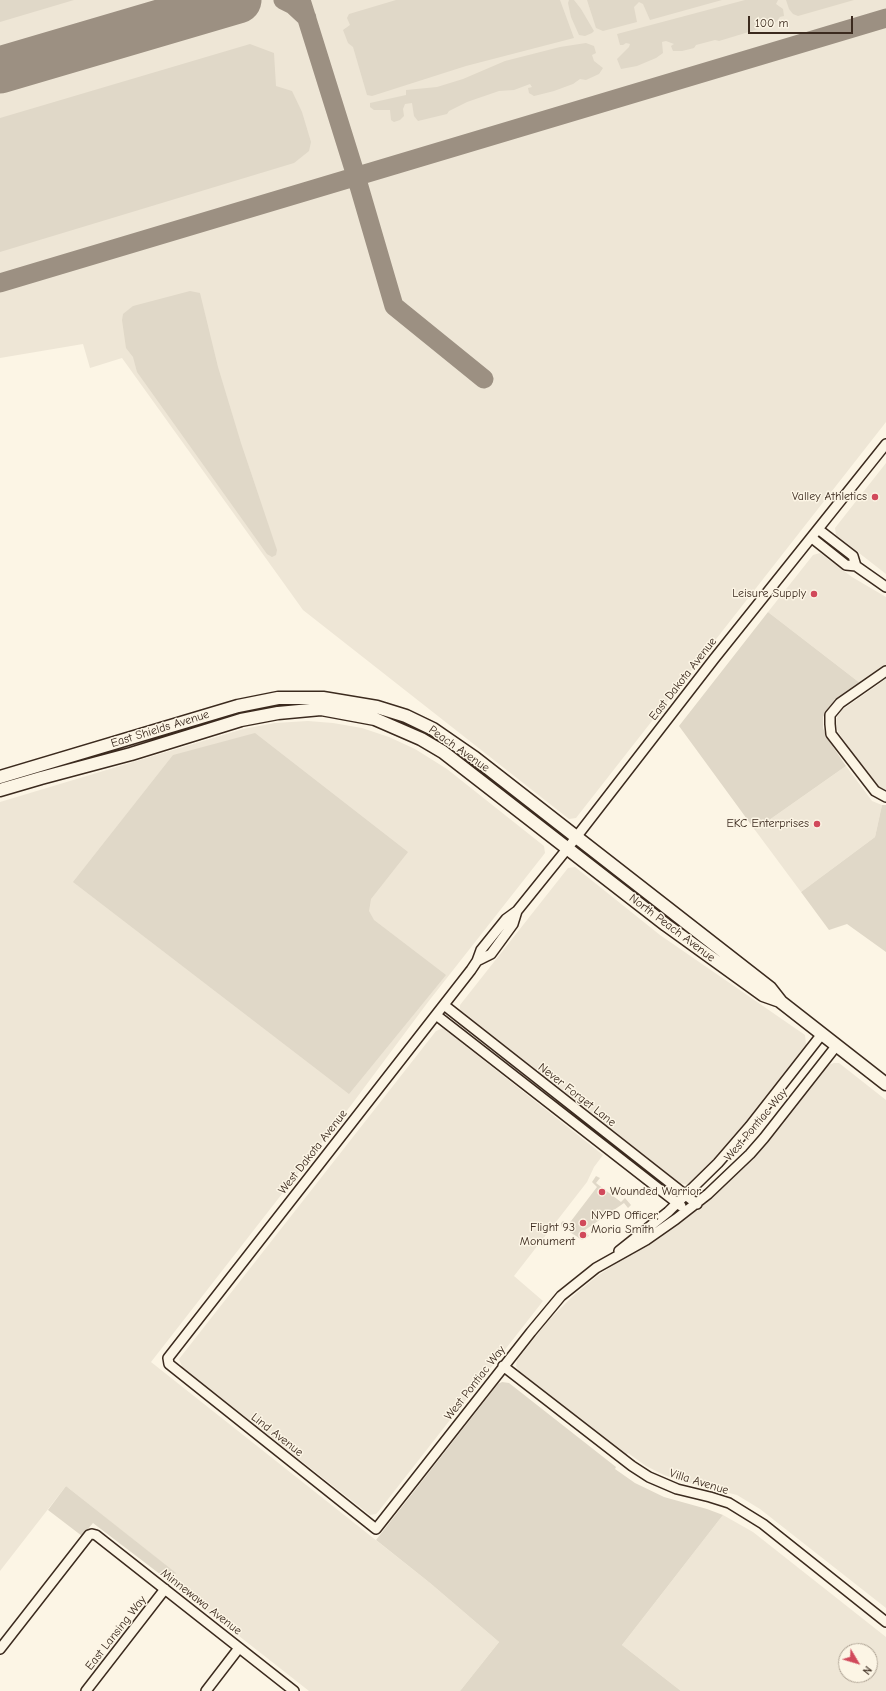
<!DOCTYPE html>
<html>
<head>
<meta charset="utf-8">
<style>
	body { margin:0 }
	#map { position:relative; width:886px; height:1691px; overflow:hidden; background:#fcf5e5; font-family:"Comic Neue",sans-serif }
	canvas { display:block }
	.north { position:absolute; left:838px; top:1643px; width:40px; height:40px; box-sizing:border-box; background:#fcf5e5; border:1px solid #afa495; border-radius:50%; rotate:128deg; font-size:11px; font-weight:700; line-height:16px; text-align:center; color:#3b2a1e }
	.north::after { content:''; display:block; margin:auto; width:14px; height:18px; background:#d1495b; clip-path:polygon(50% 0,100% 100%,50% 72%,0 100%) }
	.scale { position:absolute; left:748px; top:16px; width:105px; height:18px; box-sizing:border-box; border:2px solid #3b2a1e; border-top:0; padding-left:5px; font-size:12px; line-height:14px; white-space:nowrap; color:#3b2a1e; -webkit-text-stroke:3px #fcf5e5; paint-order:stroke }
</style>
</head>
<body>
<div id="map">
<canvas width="886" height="1691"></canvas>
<div class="north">N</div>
<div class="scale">100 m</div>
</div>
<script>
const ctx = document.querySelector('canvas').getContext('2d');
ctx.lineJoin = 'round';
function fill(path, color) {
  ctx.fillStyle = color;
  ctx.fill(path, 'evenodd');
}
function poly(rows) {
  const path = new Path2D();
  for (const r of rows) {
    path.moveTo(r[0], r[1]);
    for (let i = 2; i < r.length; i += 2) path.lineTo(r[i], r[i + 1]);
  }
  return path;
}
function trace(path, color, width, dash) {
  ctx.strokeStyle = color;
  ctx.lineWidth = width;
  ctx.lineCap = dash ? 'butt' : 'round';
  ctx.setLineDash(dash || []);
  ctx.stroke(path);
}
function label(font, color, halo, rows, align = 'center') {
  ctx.font = font + ' "Comic Neue",sans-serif';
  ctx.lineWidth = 3;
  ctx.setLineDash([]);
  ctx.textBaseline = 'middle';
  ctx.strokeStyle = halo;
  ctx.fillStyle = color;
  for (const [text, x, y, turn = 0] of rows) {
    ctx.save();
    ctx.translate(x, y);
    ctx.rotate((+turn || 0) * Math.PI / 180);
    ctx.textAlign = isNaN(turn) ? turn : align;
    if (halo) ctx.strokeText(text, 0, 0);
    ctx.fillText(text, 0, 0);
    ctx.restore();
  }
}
fill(poly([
	[0,0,886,0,886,422,576,818,569,819,303,610,122,358,90,368,83,344,0,358],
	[886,463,886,574,836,535,835,528],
	[820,553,852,577,886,597,886,665,860,683,768,612,813,555],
	[886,679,886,791,881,790,875,785,838,732,836,724,837,717,842,710],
	[308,721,333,723,362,728,389,737,415,749,447,769,544,846,545,853,428,1002,352,1104,151,1362,430,1583,499,1642,460,1691,309,1691,169,1581,175,1573,66,1486,0,1571,0,802,243,729,275,723],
	[846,766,872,801,882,805,875,837,801,892,755,830],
	[575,867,660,935,805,1035,806,1045,754,1113,713,1161,688,1185,680,1183,460,1010,460,1005,568,868],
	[443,1028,603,1155,594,1167,587,1182,514,1276,543,1301,378,1512,376,1514,370,1515,182,1367,179,1359,436,1031],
	[834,1063,839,1063,886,1100,886,1608,760,1509,737,1495,682,1481,664,1475,646,1466,628,1453,626,1455,519,1371,516,1366,517,1360,549,1320,573,1296,596,1277,684,1218,741,1171,775,1132,828,1065],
	[723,1515,753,1532,886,1637,886,1691,681,1691,622,1645],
	[846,1651,870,1651,870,1675,846,1675]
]), '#eee6d6');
fill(poly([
	[0,0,74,0,0,22],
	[396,0,560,0,574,38,466,66,372,96,367,95,353,47,348,43,343,30,350,25,347,18,349,14],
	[569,0,574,0,581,9,594,31,592,33,585,36,579,35,571,17,568,3],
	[587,0,722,0,650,20,643,4,639,2,634,7,637,22,603,31,596,28],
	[745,0,778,0,776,4,783,9,784,16,780,17,776,22,752,31,719,41,715,40,696,45,694,48,682,51,673,51,671,46,674,44,666,41,662,42,663,53,656,58,637,66,621,69,617,59,629,47,630,44,626,43,623,45,620,45,617,34],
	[786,0,854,0,798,16,793,14,789,9],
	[586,43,594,46,596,53,592,55,594,61,603,68,599,74,586,80,580,79,573,84,554,91,534,96,529,93,528,88,532,87,530,84,514,90,499,91,467,102,449,111,447,114,418,121,414,116,412,103,405,104,403,109,404,116,400,120,394,122,391,120,390,110,374,110,370,107,370,103,406,95,406,90,437,87,463,79,505,61,560,47],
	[250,44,274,53,276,86,292,91,302,112,311,142,309,151,294,163,0,252,0,118],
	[190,291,200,293,218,367,241,443,277,550,276,555,272,557,267,554,137,372,133,357,126,348,122,320,123,314,133,306],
	[768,612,860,683,836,700,829,707,823,717,823,728,827,738,846,766,755,830,679,726],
	[255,733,408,852,371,899,369,911,374,920,446,975,349,1094,73,882,173,755],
	[882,805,886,805,886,952,847,924,829,930,801,892,875,837],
	[596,1176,600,1178,596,1183,621,1202,625,1198,631,1205,628,1208,624,1203,585,1230,589,1236,582,1240,561,1226,561,1223,563,1221,568,1225,597,1187,592,1182],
	[502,1382,509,1383,616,1467,615,1469,635,1483,664,1497,707,1509,723,1515,622,1645,681,1691,460,1691,499,1642,430,1583,376,1540,498,1384],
	[66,1486,176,1573,169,1581,93,1523,82,1536,48,1510]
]), '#e0d8c8');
trace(poly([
	[283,0,293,5,307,18],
	[301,0,356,176,394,306,484,379],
	[0,283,886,18]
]), '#9c9082', 19);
trace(poly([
	[0,70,238,0]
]), '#9c9082', 47);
const minor = poly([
	[818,529,853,556,856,566],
	[812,538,846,565,856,566,886,587],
	[886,671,840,703,830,715,830,724,831,734,875,791,886,797],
	[477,961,491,954,513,924,517,911],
	[444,1005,697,1204],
	[436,1015,681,1206],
	[837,1045,764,1138,750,1154,708,1194,676,1219,646,1240,596,1268,561,1296,531,1332,376,1529,169,1364,168,1358,471,970,477,961,481,950,506,919,517,911,567,849,714,659,886,444],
	[619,1251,668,1212,718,1163,750,1126,822,1034],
	[503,1366,632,1466,649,1477,677,1489,710,1497,729,1503,763,1524,886,1622],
	[0,1649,89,1535,92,1534,96,1535,294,1691],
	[86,1691,165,1589],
	[206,1691,239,1648]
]);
const major = poly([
	[0,777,238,706,278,698,323,698,377,707,406,716,433,729,475,758,770,988,781,1002,886,1084],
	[0,790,41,778,131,754,241,720,278,713,321,709,375,719,421,739,443,752,666,925,763,995,780,1001]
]);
trace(minor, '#3b2a1e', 12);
trace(major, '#3b2a1e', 15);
trace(minor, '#fcf5e5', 9);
trace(major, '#fcf5e5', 12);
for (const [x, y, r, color] of [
	[875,497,4,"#d1495b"],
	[814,594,4,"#d1495b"],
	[817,824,4,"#d1495b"],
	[602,1192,4,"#d1495b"],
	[583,1223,4,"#d1495b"],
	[583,1235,4,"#d1495b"]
]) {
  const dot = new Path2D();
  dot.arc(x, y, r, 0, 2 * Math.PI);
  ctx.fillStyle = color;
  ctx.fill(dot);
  trace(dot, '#fcf5e5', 1.5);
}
label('12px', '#3b2a1e', '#fcf5e5', [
	["Valley Athletics",867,497],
	["Leisure Supply",806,594],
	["EKC Enterprises",809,824],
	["Wounded Warrior",610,1192,"left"],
	["NYPD Officer,",591,1216,"left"],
	["Moria Smith",591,1230,"left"],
	["Flight 93",575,1228],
	["Monument",575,1242]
], 'right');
label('12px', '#3b2a1e', '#fcf5e5', [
	["East Dakota Avenue",683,679,-52],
	["East Shields Avenue",160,729,-17],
	["Peach Avenue",459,749,35],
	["North Peach Avenue",672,928,37],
	["Never Forget Lane",577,1095,38],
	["West Pontiac Way",756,1125,-50],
	["West Dakota Avenue",313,1152,-52],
	["West Pontiac Way",475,1383,-52],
	["Lind Avenue",277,1435,38],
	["Villa Avenue",699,1482,17],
	["Minnewawa Avenue",201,1602,38],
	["East Lansing Way",116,1633,-52]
]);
</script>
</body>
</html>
